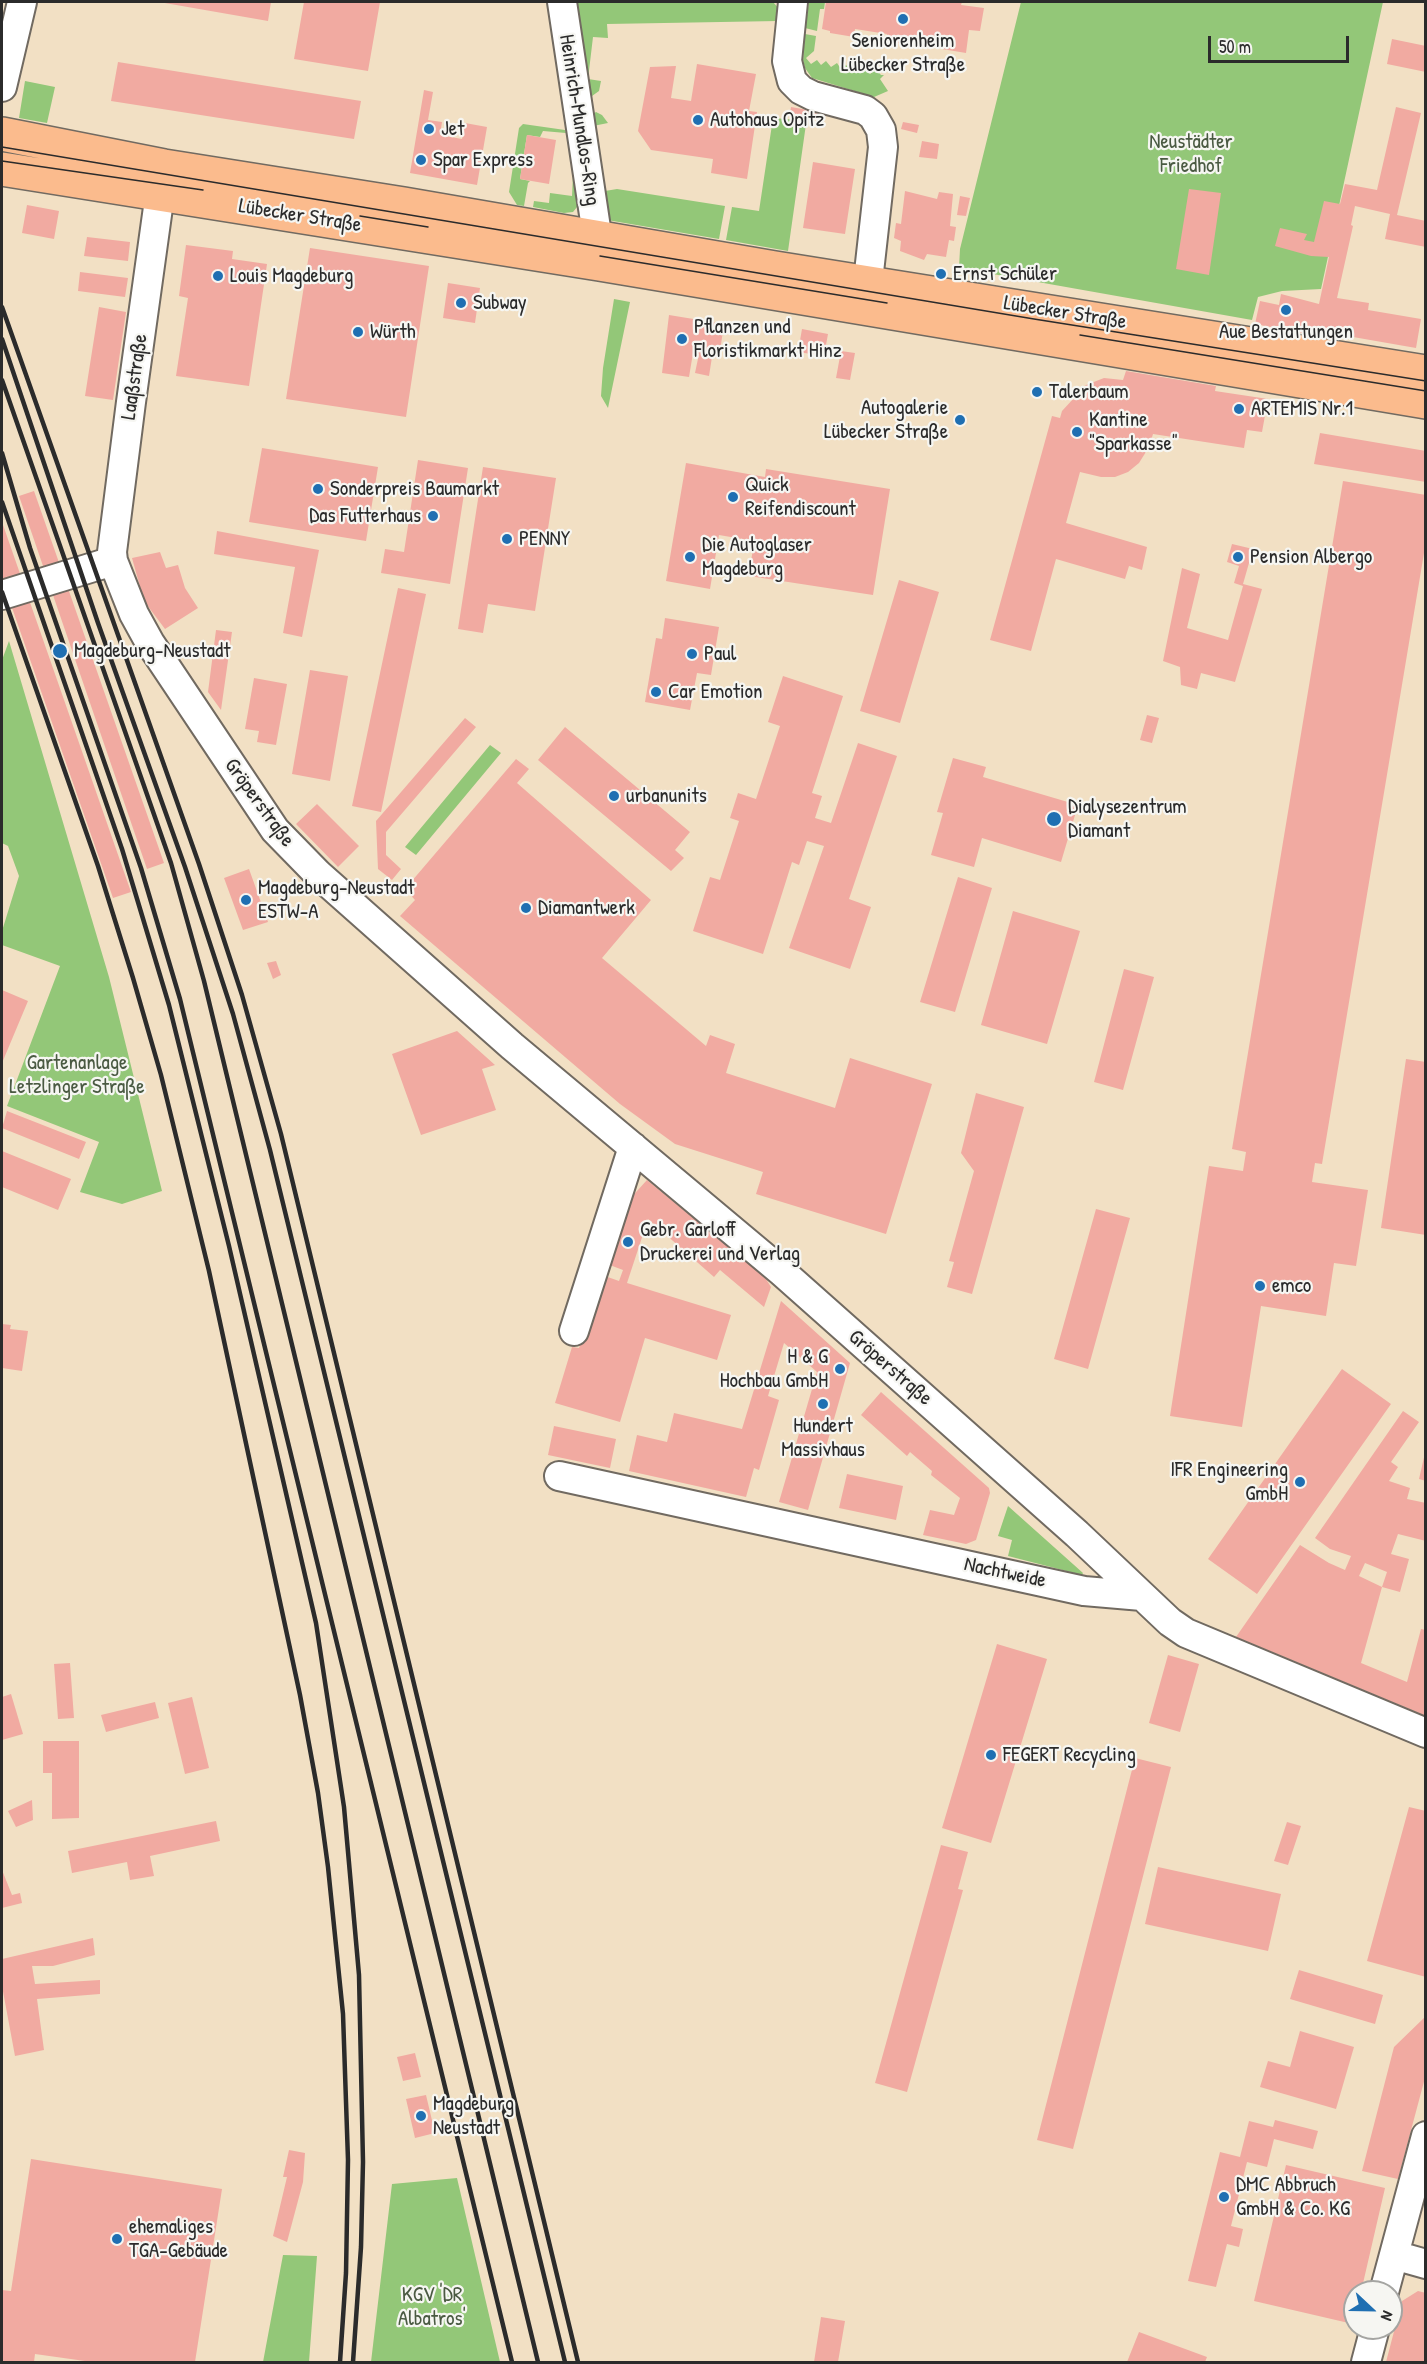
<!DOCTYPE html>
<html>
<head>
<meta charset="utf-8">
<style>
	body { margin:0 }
	#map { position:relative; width:1427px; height:2364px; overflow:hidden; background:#f2e0c4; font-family:"Patrick Hand",sans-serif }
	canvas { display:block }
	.frame { position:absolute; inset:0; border:3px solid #2b2b2b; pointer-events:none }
	.north { position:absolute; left:1343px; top:2280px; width:60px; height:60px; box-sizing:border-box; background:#f6f6f2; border:2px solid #a5a5a2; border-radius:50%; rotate:112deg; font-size:16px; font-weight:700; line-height:24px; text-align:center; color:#2b2b2b }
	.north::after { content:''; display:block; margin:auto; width:21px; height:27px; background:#1f6fb2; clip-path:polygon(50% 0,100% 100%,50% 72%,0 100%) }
	.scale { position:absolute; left:1208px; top:36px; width:141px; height:27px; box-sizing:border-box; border:3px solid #2b2b2b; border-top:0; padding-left:8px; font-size:18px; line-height:21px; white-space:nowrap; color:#2b2b2b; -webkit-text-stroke:4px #f6f6f2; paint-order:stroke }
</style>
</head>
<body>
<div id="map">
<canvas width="1427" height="2364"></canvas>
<div class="frame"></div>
<div class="north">N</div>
<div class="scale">50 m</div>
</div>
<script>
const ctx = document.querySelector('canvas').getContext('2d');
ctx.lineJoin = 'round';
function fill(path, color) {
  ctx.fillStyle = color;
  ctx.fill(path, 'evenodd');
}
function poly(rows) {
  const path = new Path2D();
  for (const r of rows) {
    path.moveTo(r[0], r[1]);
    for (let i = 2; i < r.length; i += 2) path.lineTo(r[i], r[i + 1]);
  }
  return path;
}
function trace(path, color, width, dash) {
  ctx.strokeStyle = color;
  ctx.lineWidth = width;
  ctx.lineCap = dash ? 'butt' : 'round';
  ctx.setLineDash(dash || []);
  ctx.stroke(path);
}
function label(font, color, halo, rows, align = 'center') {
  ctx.font = font + ' "Patrick Hand",sans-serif';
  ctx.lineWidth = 4.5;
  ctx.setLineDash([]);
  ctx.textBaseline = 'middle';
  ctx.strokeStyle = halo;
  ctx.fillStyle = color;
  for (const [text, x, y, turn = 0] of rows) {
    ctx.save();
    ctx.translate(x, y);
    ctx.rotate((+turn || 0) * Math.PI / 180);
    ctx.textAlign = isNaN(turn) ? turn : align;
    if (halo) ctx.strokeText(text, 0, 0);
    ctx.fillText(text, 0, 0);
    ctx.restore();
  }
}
fill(poly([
	[574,2,773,2,781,11,778,21,607,24,608,38,593,37,588,79,601,81,599,91,592,96,590,95],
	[809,2,825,2,824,9,820,9,817,31,805,28],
	[1021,2,1383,2,1321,289,1282,291,1258,297,1252,320,959,268,960,249],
	[805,34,816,36,814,51,806,58,811,64,817,60,821,65,826,61,831,67,837,63,841,69,846,65,851,70,856,66,861,72,865,68,870,74,876,69,881,75,884,75,880,79,888,91,874,97,812,78,805,68,803,60],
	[25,81,55,87,47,123,19,118],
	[596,112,602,115,608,123,593,126,605,191,617,189,725,206,719,239,607,220,590,116],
	[800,116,807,117,788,251,726,240,732,207,759,211,773,118,799,120],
	[523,124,565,130,566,133,543,131,540,137,527,135,520,179,530,181,528,183,524,206,517,205,509,192,519,128],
	[573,175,578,199,577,207,573,212,564,213,533,207,534,201,549,203,550,193,572,196],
	[614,299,630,302,608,408,601,396,603,368],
	[9,641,109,977,162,1191,122,1204,80,1192,99,1142,7,1106,60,966,2,945,2,931,19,876,8,846,2,843,2,660],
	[490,745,501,753,416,855,405,847],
	[1008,1506,1083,1573,1082,1575,1008,1556,1012,1540,998,1536],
	[457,2178,500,2362,371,2362,392,2184],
	[283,2255,317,2256,309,2362,263,2362]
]), '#93c778');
fill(poly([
	[159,2,271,2,268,21],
	[304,2,380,2,368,71,294,59],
	[826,2,949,3,949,2,962,2,961,5,984,8,980,31,969,30,966,53,942,49,943,42,911,37,909,45,886,41,887,34,855,29,854,37,830,33,830,31,822,29],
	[1392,39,1426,46,1426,72,1387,64],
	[118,62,361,101,354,139,111,101],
	[697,64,756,74,749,111,757,112,747,179,711,173,713,159,651,150,638,131,650,67,676,66,671,98,691,101],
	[424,90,433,92,428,120,442,122,440,135,462,139,465,123,487,127,477,185,410,173],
	[791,107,825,113,825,120,790,114],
	[1396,107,1421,113,1397,215,1426,221,1426,247,1385,239,1390,214,1355,206,1351,225,1353,226,1337,298,1369,303,1368,310,1421,319,1416,348,1313,330,1312,335,1255,324,1260,301,1279,305,1281,294,1319,304,1329,257,1311,256,1275,246,1280,228,1307,234,1304,240,1314,242,1324,201,1340,204,1345,184,1377,190],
	[903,122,919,125,917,133,901,129],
	[527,135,556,140,549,184,520,179],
	[922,141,939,144,937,159,919,157],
	[813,162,855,169,845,234,803,228],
	[1189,189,1221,193,1209,275,1176,269],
	[905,191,937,199,939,192,953,194,950,226,956,227,954,241,949,240,946,257,927,254,924,260,900,251,901,241,894,238,896,223,901,224],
	[960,196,970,198,966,216,957,215],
	[27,205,59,211,54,239,22,233],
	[87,237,130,242,128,261,84,256],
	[186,245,233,251,232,259,267,264,249,386,176,376,188,298,179,296],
	[310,248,429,266,406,417,286,399],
	[80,272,128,278,125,297,78,291],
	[448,283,480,288,475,323,443,318],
	[99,307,126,312,113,400,85,396],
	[669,315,724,324,719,358,712,357,709,376,695,373,699,354,693,353,689,377,662,373],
	[802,329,828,334,824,356,798,352],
	[841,351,855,353,850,380,836,378],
	[1126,371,1216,386,1215,391,1268,399,1262,432,1247,430,1244,448,1153,434,1149,447,1139,463,1128,472,1115,477,1101,477,1080,472,1066,523,1147,547,1142,570,1129,566,1125,579,1056,559,1031,651,990,640,1052,416,1060,418,1062,411,1086,385,1104,378,1123,380],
	[1320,433,1426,451,1426,482,1314,464],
	[262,448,378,467,366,541,249,522],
	[418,460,468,468,450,584,381,573,385,549,404,552],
	[686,463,765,477,766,469,890,489,873,595,749,576,754,541,719,535,710,589,666,581],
	[483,467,556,478,535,611,488,604,483,633,458,629],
	[1343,481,1426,495,1426,541,1322,1164,1315,1163,1312,1182,1368,1190,1356,1266,1334,1263,1326,1316,1261,1306,1242,1427,1170,1416,1209,1166,1243,1171,1246,1152,1232,1149],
	[34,491,164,863,147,869,19,496],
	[2,522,131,892,113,898,2,579],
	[217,531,319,550,302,637,283,633,295,567,214,554],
	[1232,544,1253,549,1243,584,1262,589,1235,682,1201,673,1197,689,1181,685,1180,667,1163,661,1182,568,1200,574,1187,628,1228,640,1243,586,1234,583,1239,566,1227,562],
	[160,552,166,568,178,565,185,588,198,608,165,629,144,601,132,558],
	[899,580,939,592,900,723,860,711],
	[398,588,426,594,381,812,352,806],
	[665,618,719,627,711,675,697,673,690,710,645,702,656,638,662,639],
	[216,630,232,632,221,710,208,692],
	[310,670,348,676,330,781,292,774],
	[783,676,843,696,812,793,822,796,815,818,831,823,858,743,897,756,849,899,871,907,850,969,789,948,824,846,807,841,799,865,792,862,763,954,693,931,710,877,720,880,739,821,730,818,738,793,756,799,780,726,768,722],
	[254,678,287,684,276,745,257,742,259,731,245,729],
	[1147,715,1159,718,1152,743,1140,740],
	[465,718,476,727,386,832,386,855,401,869,392,880,378,869,376,821],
	[565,727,690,832,675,850,684,858,671,871,538,760],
	[953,758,986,767,983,777,1078,805,1061,862,982,838,974,867,931,855,943,813,937,812],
	[516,759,529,769,517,783,651,900,602,958,706,1046,710,1035,735,1044,726,1073,835,1108,850,1058,932,1084,886,1234,756,1194,763,1172,675,1144,620,1104,400,916,415,900,405,889],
	[317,804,359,846,338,867,296,824],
	[249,869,268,922,243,930,224,878],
	[958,877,992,888,955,1012,920,1002],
	[1013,911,1080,931,1047,1044,981,1025],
	[276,961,281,975,273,979,267,963],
	[1124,969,1154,977,1123,1090,1094,1082],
	[2,990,28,1001,2,1063],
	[457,1031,495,1065,482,1069,496,1110,421,1135,392,1054],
	[1406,1059,1426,1062,1426,1235,1381,1228],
	[976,1093,1024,1107,972,1294,947,1287,954,1262,949,1261,974,1171,961,1153],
	[7,1111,86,1142,79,1159,2,1128],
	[2,1151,71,1179,58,1210,2,1187],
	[647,1180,764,1276,771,1287,764,1307,720,1270,714,1277,648,1219,627,1283,731,1315,717,1360,645,1338,620,1422,555,1403,572,1347,579,1348,602,1275,619,1281,623,1270,607,1264,627,1202],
	[1096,1209,1130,1218,1088,1369,1054,1359],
	[781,1301,850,1363,808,1510,779,1502,817,1372,784,1343,768,1396,779,1400,759,1470,754,1468,746,1497,629,1471,637,1435,667,1442,674,1413,742,1429],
	[2,1324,11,1325,10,1329,28,1331,22,1371,2,1368],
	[1342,1369,1391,1404,1257,1594,1208,1559],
	[881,1392,989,1488,990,1493,976,1540,966,1544,923,1535,930,1510,954,1515,960,1498,931,1475,932,1471,910,1452,907,1456,861,1415],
	[1403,1411,1419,1422,1391,1462,1398,1467,1389,1481,1410,1488,1407,1499,1426,1503,1426,1541,1398,1534,1391,1554,1409,1559,1400,1592,1382,1587,1361,1663,1407,1682,1421,1629,1426,1630,1426,1716,1236,1637,1300,1545,1329,1563,1345,1570,1351,1556,1330,1549,1315,1538],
	[1365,1563,1387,1572,1382,1587,1359,1576],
	[554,1426,616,1439,610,1468,548,1455],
	[1425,1453,1426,1453,1426,1481,1419,1479],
	[847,1474,903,1486,896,1520,839,1508],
	[997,1644,1047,1659,991,1843,942,1828],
	[1168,1655,1199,1664,1180,1732,1149,1723],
	[70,1663,74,1718,58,1719,54,1664],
	[11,1694,23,1734,2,1740,2,1697],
	[192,1697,209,1768,185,1774,168,1703],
	[155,1702,159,1718,106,1732,101,1715],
	[43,1741,79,1741,79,1818,52,1819,52,1773,43,1773],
	[1135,1758,1171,1767,1073,2149,1037,2140],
	[32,1800,33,1820,16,1827,8,1811],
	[1409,1807,1426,1811,1426,1977,1367,1961],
	[216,1821,220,1841,150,1856,154,1876,130,1880,127,1862,72,1873,68,1851],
	[1287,1822,1301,1826,1288,1865,1274,1861],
	[941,1845,968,1852,958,1889,963,1890,907,2092,875,2083],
	[1158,1867,1281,1894,1268,1951,1145,1924],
	[2,1870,12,1895,20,1893,22,1903,2,1908],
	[93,1938,95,1955,53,1966,32,1966,35,1984,100,1980,100,1994,37,1999,44,2050,15,2056,2,1986,2,1959],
	[1299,1970,1383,1995,1375,2024,1290,1999],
	[1426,2016,1426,2074,1398,2179,1362,2171,1394,2047],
	[1300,2031,1354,2047,1336,2109,1260,2087,1268,2061,1290,2067],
	[415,2053,421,2077,403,2081,397,2057],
	[426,2095,435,2133,415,2138,406,2099],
	[1275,2120,1318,2131,1313,2149,1274,2139,1267,2167,1247,2162,1231,2226,1243,2229,1239,2247,1227,2244,1216,2287,1188,2281,1220,2152,1240,2157,1249,2121,1273,2127],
	[289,2150,305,2153,303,2182,287,2242,273,2236,287,2177,283,2177],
	[31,2159,222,2189,195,2362,92,2362,35,2354,34,2362,2,2362,2,2290,11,2291],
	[1286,2165,1385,2188,1361,2292,1355,2292,1353,2324,1254,2301],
	[1418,2291,1426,2293,1426,2362,1386,2362,1402,2301],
	[821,2317,845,2321,838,2362,814,2362],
	[1139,2332,1207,2357,1205,2362,1127,2362]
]), '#f1aaa1');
const minor = poly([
	[562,2,596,228,599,259],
	[793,2,787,61,792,81,801,90,813,96,865,110,873,116,881,130,883,147,868,281],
	[2,87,22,2],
	[160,193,131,402,112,552,113,561,134,614,150,643,275,830,318,874,512,1046,782,1272,1077,1534,1170,1622,1186,1633,1426,1733],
	[2,595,113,561],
	[574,1331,633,1147],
	[559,1476,1084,1591,1142,1596],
	[1394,2255,1426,2264],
	[1384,2292,1426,2136],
	[1366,2362,1375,2328]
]);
const major = poly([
	[2,134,164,166,404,204,775,268,1426,372],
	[2,169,599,264,1426,402]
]);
trace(minor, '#716a61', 32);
trace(major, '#716a61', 36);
trace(minor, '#fff', 28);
trace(major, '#fbbb8d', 33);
trace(poly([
	[2,147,1034,319,1426,381],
	[2,161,203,190],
	[360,216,428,227],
	[600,256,887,303],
	[1080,335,1426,391]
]), '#2b2b2b', 1.5);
trace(poly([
	[2,307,199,864,242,995,281,1134,578,2362],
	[2,339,98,623,185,867,233,1014,270,1150,565,2362],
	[2,380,171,863,204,981,538,2362],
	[2,453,30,548,141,868,180,999,512,2362],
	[2,502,122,849,169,1005,229,1246,316,1623,344,1807,359,1975,363,2162,361,2247,353,2362],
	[2,592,98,866,133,978,161,1075,209,1271,300,1695,318,1793,328,1867,343,2014,348,2160,346,2273,340,2362]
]), '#2b2b2b', 4.5);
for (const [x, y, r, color] of [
	[903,19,6,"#1f6fb2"],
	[698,120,6,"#1f6fb2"],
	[429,129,6,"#1f6fb2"],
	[421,160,6,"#1f6fb2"],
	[941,274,6,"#1f6fb2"],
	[218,276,6,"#1f6fb2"],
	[461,303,6,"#1f6fb2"],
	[1286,310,6,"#1f6fb2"],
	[358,332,6,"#1f6fb2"],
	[682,339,6,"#1f6fb2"],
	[1037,392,6,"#1f6fb2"],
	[1239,409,6,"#1f6fb2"],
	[960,420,6,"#1f6fb2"],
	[1077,432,6,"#1f6fb2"],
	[318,489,6,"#1f6fb2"],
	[733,497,6,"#1f6fb2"],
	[433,516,6,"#1f6fb2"],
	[507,539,6,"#1f6fb2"],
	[690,557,6,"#1f6fb2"],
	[1238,557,6,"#1f6fb2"],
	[60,651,8,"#1f6fb2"],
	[692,654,6,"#1f6fb2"],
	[656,692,6,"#1f6fb2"],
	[614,796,6,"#1f6fb2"],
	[1054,819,8,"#1f6fb2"],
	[246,900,6,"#1f6fb2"],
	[526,908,6,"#1f6fb2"],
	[628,1242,6,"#1f6fb2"],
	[1260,1286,6,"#1f6fb2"],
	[840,1369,6,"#1f6fb2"],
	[823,1404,6,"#1f6fb2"],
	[1300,1482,6,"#1f6fb2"],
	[991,1755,6,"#1f6fb2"],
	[421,2116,6,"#1f6fb2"],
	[1224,2197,6,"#1f6fb2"],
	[117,2239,6,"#1f6fb2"]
]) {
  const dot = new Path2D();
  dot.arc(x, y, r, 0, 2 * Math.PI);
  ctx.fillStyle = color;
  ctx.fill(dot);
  trace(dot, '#f6f6f2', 2);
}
label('21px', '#2b2b2b', '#f6f6f2', [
	["Seniorenheim",903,41,"center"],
	["Lübecker Straße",903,65,"center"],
	["Autohaus Opitz",710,120],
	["Jet",441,129],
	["Spar Express",433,160],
	["Ernst Schüler",953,274],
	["Louis Magdeburg",230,276],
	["Subway",473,303],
	["Pflanzen und",694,327],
	["Floristikmarkt Hinz",694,351],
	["Würth",370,332],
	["Aue Bestattungen",1286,332,"center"],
	["Talerbaum",1049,392],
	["Autogalerie",948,408,"right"],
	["Lübecker Straße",948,432,"right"],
	["ARTEMIS Nr.1",1251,409],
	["Kantine",1089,420],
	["\"Sparkasse\"",1089,444],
	["Quick",745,485],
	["Reifendiscount",745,509],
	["Sonderpreis Baumarkt",330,489],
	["Das Futterhaus",421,516,"right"],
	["PENNY",519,539],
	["Die Autoglaser",702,545],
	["Magdeburg",702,569],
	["Pension Albergo",1250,557],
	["Magdeburg-Neustadt",74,651],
	["Paul",704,654],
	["Car Emotion",668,692],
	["urbanunits",626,796],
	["Dialysezentrum",1068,807],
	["Diamant",1068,831],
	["Magdeburg-Neustadt",258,888],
	["ESTW-A",258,912],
	["Diamantwerk",538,908],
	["Gebr. Garloff",640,1230],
	["Druckerei und Verlag",640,1254],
	["emco",1272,1286],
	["H & G",828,1357,"right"],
	["Hochbau GmbH",828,1381,"right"],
	["Hundert",823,1426,"center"],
	["Massivhaus",823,1450,"center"],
	["IFR Engineering",1288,1470,"right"],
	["GmbH",1288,1494,"right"],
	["FEGERT Recycling",1003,1755],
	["Magdeburg",433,2104],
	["Neustadt",433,2128],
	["DMC Abbruch",1236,2185],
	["GmbH & Co. KG",1236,2209],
	["ehemaliges",129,2227],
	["TGA-Gebäude",129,2251]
], 'left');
label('21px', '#2b2b2b', '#f6f6f2', [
	["Heinrich-Mundlos-Ring",579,120,81],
	["Lübecker Straße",300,216,9],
	["Lübecker Straße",1065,313,9],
	["Laaßstraße",135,377,-82],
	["Gröperstraße",259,803,54],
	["Gröperstraße",890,1368,41],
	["Nachtweide",1005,1573,12]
]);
label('21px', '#4a5a42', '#f6f6f2', [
	["Neustädter",1191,142],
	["Friedhof",1191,166],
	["Gartenanlage",77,1063],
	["Letzlinger Straße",77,1087],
	["KGV 'DR",432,2295],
	["Albatros'",432,2319]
]);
</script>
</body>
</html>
